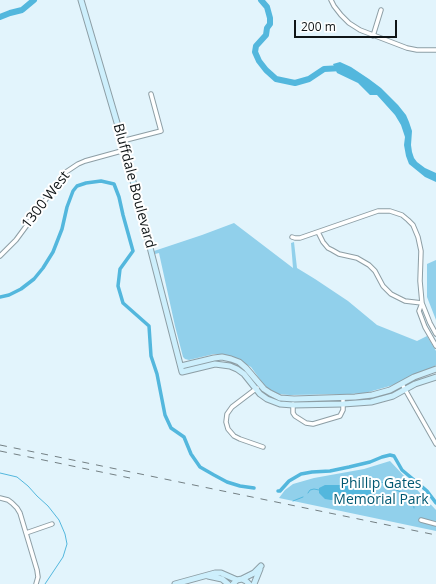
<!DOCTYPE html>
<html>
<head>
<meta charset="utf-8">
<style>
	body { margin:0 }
	#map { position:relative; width:436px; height:584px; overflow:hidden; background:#e2f4fc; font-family:"Open Sans",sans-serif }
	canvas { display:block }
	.scale { position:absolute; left:294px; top:20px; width:103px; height:18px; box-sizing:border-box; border:2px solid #0f1517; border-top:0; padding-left:5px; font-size:12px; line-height:14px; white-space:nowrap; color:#0f1517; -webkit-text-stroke:3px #fff; paint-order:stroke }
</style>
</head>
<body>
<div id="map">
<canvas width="436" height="584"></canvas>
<div class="scale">200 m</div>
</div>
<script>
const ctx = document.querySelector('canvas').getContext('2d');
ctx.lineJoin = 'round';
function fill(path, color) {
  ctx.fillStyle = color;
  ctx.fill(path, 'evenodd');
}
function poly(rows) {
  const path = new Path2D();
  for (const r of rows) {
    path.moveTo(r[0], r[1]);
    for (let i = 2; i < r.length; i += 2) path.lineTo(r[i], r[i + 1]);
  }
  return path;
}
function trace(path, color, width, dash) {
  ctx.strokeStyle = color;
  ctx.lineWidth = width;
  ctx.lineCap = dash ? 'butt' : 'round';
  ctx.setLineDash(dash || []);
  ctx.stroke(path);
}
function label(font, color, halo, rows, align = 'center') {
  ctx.font = font + ' "Open Sans",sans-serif';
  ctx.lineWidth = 4;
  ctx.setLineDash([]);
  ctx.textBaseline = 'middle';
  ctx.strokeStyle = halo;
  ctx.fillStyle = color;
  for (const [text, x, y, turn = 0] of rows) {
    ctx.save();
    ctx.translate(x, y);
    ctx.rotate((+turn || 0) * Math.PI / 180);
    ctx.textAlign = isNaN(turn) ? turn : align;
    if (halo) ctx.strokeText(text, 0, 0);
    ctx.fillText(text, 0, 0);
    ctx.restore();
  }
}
fill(poly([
	[234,223,293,268,291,243,294,242,297,268,315,279,348,301,377,325,417,341,427,336,436,351,436,365,433,368,390,386,365,393,350,394,290,395,278,394,267,389,251,367,236,358,222,354,214,354,189,360,185,359,183,357,175,326,159,253,155,254,154,251,202,235],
	[436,260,436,320,427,297,427,264],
	[390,461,436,510,436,531,279,498,285,490,293,484,314,478,364,469]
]), '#91d0eb');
fill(poly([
	[340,62,351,67,369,79,381,88,398,105,406,115,409,122,412,131,411,145,412,152,414,158,417,162,425,168,436,173,436,182,425,177,409,164,406,156,404,145,405,137,401,125,395,115,377,95,370,95,358,83,337,73,333,64],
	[359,481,369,484,373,491,373,499,367,503,362,504,350,499,331,500,325,499,319,493,319,488,325,485,344,485]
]), '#53b7dd');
trace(poly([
	[0,473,17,477,28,486,37,496,48,506,59,520,65,534,67,544,63,557,45,584],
	[369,484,373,481,386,483,392,488,409,496,413,500,414,508],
	[308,493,310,490,314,489,319,490],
	[293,501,303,497]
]), '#53b7dd', 1);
trace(poly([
	[0,297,9,295,21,289,34,279,43,268,53,252,62,229,67,207,73,191,77,186,86,183,101,181,114,184,119,197,123,215,133,251,120,269,118,286,123,303,149,326,151,356,157,374,165,415,171,428,184,437,191,454,200,467,214,475,227,482,240,486,254,488],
	[278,491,280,491,289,481,301,474,312,472,330,471,349,467,370,462,382,457,390,455,394,456,402,470,420,485,427,491,436,503]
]), '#53b7dd', 3.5);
trace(poly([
	[261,0,267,7,270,18,270,24,267,28,266,35,256,46,255,52,259,61,266,70,276,79,295,83,309,79,324,69,342,68],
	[0,17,10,13,22,10,34,0]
]), '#53b7dd', 6);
const street = poly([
	[331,0,334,6,341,15,349,23,360,30,407,48,417,50,436,50],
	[373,36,381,10],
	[122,141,161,131,151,94],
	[318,232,323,242,328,248,332,250,339,254,357,258,369,265,375,271,383,286,391,294,405,301,422,303],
	[292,237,295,238,300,238,378,211,390,211,402,215,408,220,413,225,418,237,421,251,420,281,422,303,430,323,436,334],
	[0,256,16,240,66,172,78,164,85,161,125,150],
	[422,303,419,311,425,327,436,346],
	[402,384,436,444],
	[257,388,232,407,227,414,226,422,228,429,234,436,240,439,263,447],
	[293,404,293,413,295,416,306,423,313,424,340,416,343,410,343,398],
	[0,498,8,500,12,503,17,508,20,513,37,570,38,577,36,584],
	[421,520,436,524],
	[26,533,52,524]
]);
const secondary = poly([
	[81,0,125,150,182,372,215,364,230,366,237,369,244,374,260,394,267,399,280,404,293,405,343,404,371,402,393,396,415,384,436,377],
	[181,366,214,358,222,357,231,359,239,362,246,368,264,389,270,393,280,398,294,399,355,397,372,395,390,390,414,377,436,369],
	[208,576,222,579,228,584],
	[242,579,254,573,261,566],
	[175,584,215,573,221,573,237,580],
	[233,584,237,580,242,579,246,581,249,584],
	[254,584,260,569]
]);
trace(street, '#8d9ea5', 5.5);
trace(secondary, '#8d9ea5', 7);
trace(street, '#fff', 3.5);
trace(secondary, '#cdeffc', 5);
trace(poly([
	[0,445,436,535],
	[0,451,130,478]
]), '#737f83', 1, [7, 7]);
label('14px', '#0f1517', '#fff', [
	["Bluffdale Boulevard",134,186,75],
	["1300 West",46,200,-52]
]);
label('14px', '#005872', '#fff', [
	["Phillip Gates",381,484],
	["Memorial Park",381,500]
]);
</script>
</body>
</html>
